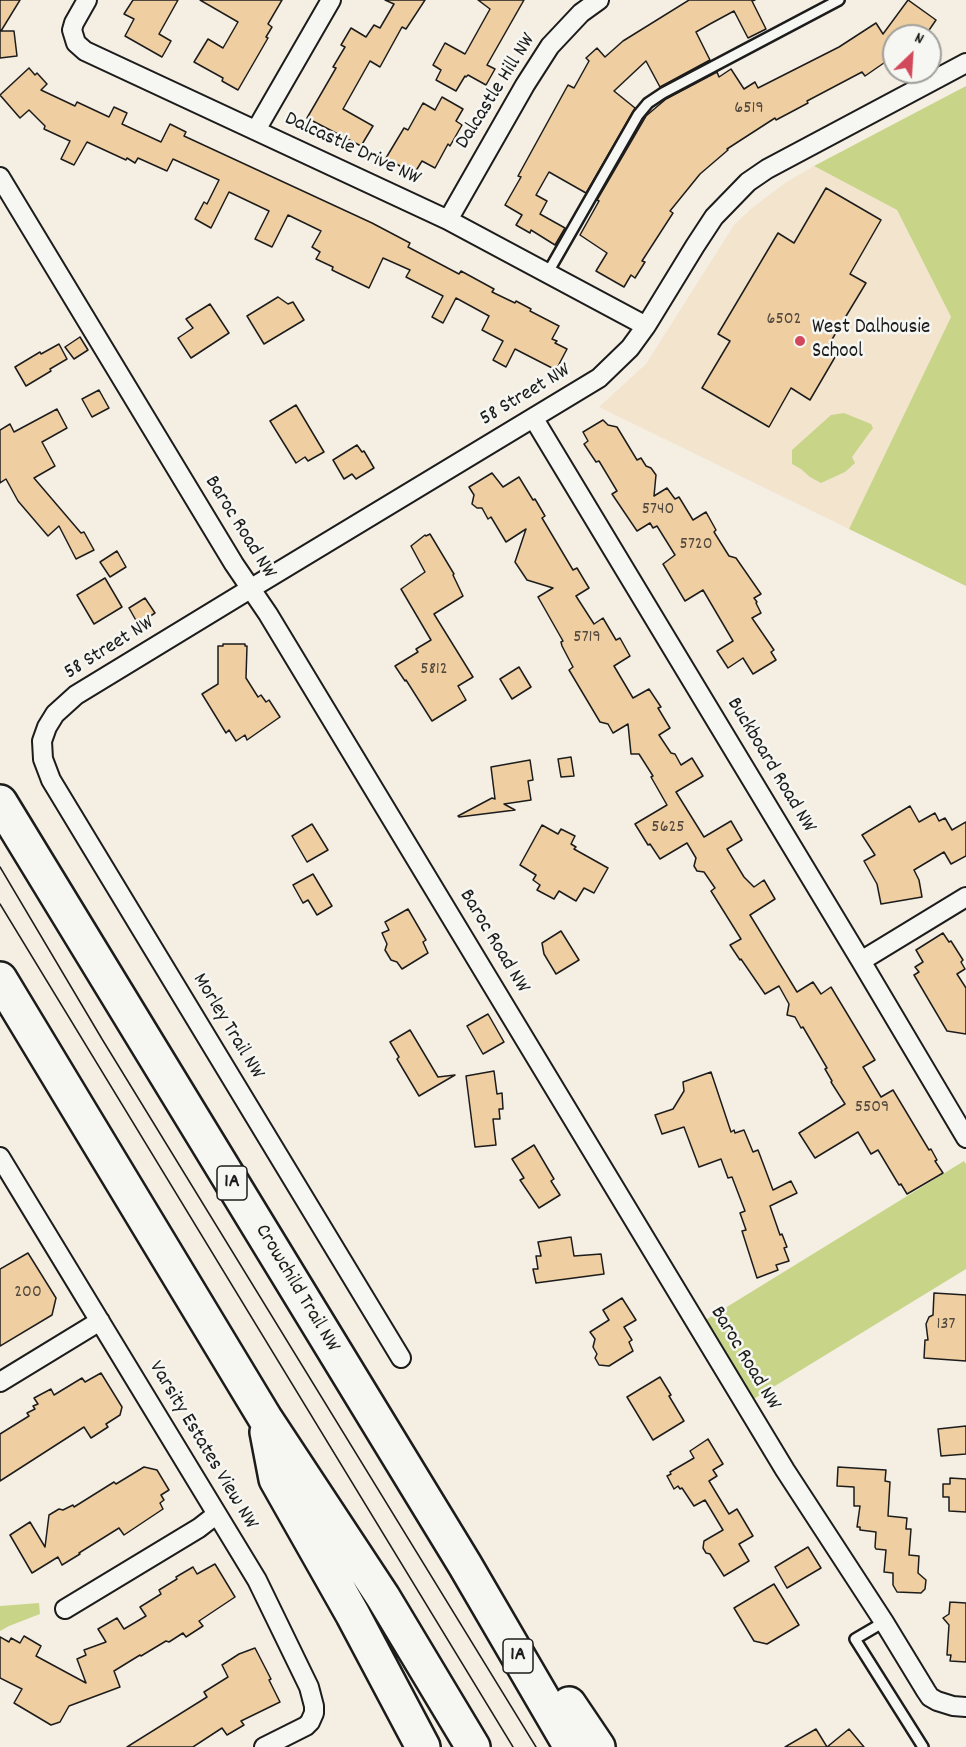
<!DOCTYPE html>
<html>
<head>
<meta charset="utf-8">
<style>
	body { margin:0 }
	#map { position:relative; width:966px; height:1747px; overflow:hidden; background:#f5eee2; font-family:Dekko,sans-serif }
	canvas { display:block }
	.north { position:absolute; left:882px; top:24px; width:60px; height:60px; box-sizing:border-box; background:#f6f6f2; border:2px solid #9f9f9c; border-radius:50%; rotate:25deg; font-size:16px; font-weight:700; line-height:24px; text-align:center; color:#1c1c1c }
	.north::after { content:''; display:block; margin:auto; width:21px; height:27px; background:#d1495b; clip-path:polygon(50% 0,100% 100%,50% 72%,0 100%) }
</style>
</head>
<body>
<div id="map">
<canvas width="966" height="1747"></canvas>
<div class="north">N</div>
</div>
<script>
const ctx = document.querySelector('canvas').getContext('2d');
ctx.lineJoin = 'round';
function fill(path, color) {
  ctx.fillStyle = color;
  ctx.fill(path, 'evenodd');
}
function poly(rows) {
  const path = new Path2D();
  for (const r of rows) {
    path.moveTo(r[0], r[1]);
    for (let i = 2; i < r.length; i += 2) path.lineTo(r[i], r[i + 1]);
  }
  return path;
}
function trace(path, color, width, dash) {
  ctx.strokeStyle = color;
  ctx.lineWidth = width;
  ctx.lineCap = dash ? 'butt' : 'round';
  ctx.setLineDash(dash || []);
  ctx.stroke(path);
}
function label(font, color, halo, rows, align = 'center') {
  ctx.font = font + ' Dekko,sans-serif';
  ctx.lineWidth = 5;
  ctx.setLineDash([]);
  ctx.textBaseline = 'middle';
  ctx.strokeStyle = halo;
  ctx.fillStyle = color;
  for (const [text, x, y, turn = 0] of rows) {
    ctx.save();
    ctx.translate(x, y);
    ctx.rotate((+turn || 0) * Math.PI / 180);
    ctx.textAlign = isNaN(turn) ? turn : align;
    if (halo) ctx.strokeText(text, 0, 0);
    ctx.fillText(text, 0, 0);
    ctx.restore();
  }
}
fill(poly([
	[814,166,897,210,951,317,849,529,599,407,646,364,734,225,752,208,785,183]
]), '#f3e4ce');
fill(poly([
	[966,86,966,586,849,529,951,317,897,210,814,166],
	[844,413,871,424,873,428,852,457,855,463,845,472,821,483,810,477,801,469,792,464,792,450,831,415],
	[964,1161,966,1164,966,1269,752,1400,704,1321],
	[39,1603,40,1614,9,1626,0,1631,0,1606]
]), '#c8d589');
const building = poly([
	[0,0,20,0,1,31,14,31,17,56,0,58,0,0],
	[133,0,178,0,159,34,171,41,162,57,125,36,134,19,124,14,133,0],
	[200,0,282,0,268,24,272,27,266,37,268,38,238,90,222,81,223,78,194,62,208,39,223,48,238,22,200,0],
	[385,0,425,0,406,29,402,27,380,67,370,61,343,109,373,126,361,146,307,118,336,68,333,67,345,47,341,45,351,28,366,37,374,25,380,28,394,4,385,0],
	[478,0,524,0,487,65,495,69,486,85,468,75,466,77,465,76,456,91,436,80,441,70,433,65,445,43,465,54,490,9,478,0],
	[689,0,755,0,752,1,766,29,748,38,734,11,710,24,696,32,710,60,660,87,646,61,614,91,635,108,586,193,549,172,536,195,547,201,540,214,565,228,555,245,531,230,530,233,516,225,522,215,505,205,521,177,518,176,568,85,574,88,589,61,586,58,597,48,605,57,623,41,689,0],
	[908,0,936,20,925,36,894,36,894,56,865,76,862,72,807,101,808,103,793,111,776,120,775,118,727,149,728,150,700,174,670,211,673,213,642,261,645,262,635,278,631,275,624,287,596,271,607,253,580,235,599,201,597,200,646,116,666,99,717,72,719,77,731,69,744,89,755,82,758,88,839,47,876,23,883,34,908,0],
	[29,68,35,75,37,73,47,84,41,90,75,106,77,102,109,117,114,107,127,113,122,124,161,142,170,124,186,132,184,136,372,223,410,243,408,247,459,274,461,271,494,289,492,292,515,303,516,301,531,309,530,311,559,326,552,339,557,341,555,343,567,349,556,370,515,349,506,367,493,360,503,341,482,330,489,316,456,298,443,323,432,317,443,296,406,277,410,270,383,258,369,288,332,270,333,267,316,259,320,252,312,247,321,231,288,215,272,247,255,239,269,211,229,192,211,228,195,219,204,202,207,204,219,180,173,159,167,171,138,158,135,163,127,158,126,160,87,142,74,165,61,159,70,141,44,129,45,126,29,110,20,118,0,95,29,68],
	[442,97,463,109,456,121,462,125,450,146,448,144,435,168,422,161,414,174,386,158,404,128,408,130,423,103,435,110,442,97],
	[826,188,881,220,850,274,866,283,828,346,838,352,810,400,791,388,769,427,702,388,730,341,718,334,778,233,794,243,826,188],
	[278,297,288,304,293,302,304,320,264,344,247,316,278,297],
	[210,304,229,333,191,358,178,338,193,328,186,319,210,304],
	[80,337,88,350,74,359,65,347,80,337],
	[59,344,67,359,50,369,51,371,26,386,15,367,40,352,41,354,59,344],
	[99,390,109,408,92,417,82,399,99,390],
	[296,405,324,452,308,461,305,457,296,463,270,421,296,405],
	[57,409,67,428,42,442,55,466,34,478,81,533,84,532,94,550,76,559,59,526,48,536,18,501,6,479,0,483,0,430,10,424,14,432,57,409],
	[603,420,608,425,617,427,637,460,641,458,646,466,651,468,656,475,654,496,667,488,675,499,679,497,693,520,706,512,716,530,714,532,729,556,736,558,761,594,754,598,757,602,756,603,761,613,752,618,774,650,771,652,776,660,753,674,743,658,728,668,717,651,733,641,703,590,685,601,663,564,675,555,657,526,653,528,650,523,637,531,612,494,617,491,599,461,596,462,584,444,588,441,583,432,603,420],
	[357,445,362,452,364,451,374,468,356,479,352,474,344,479,333,460,357,445],
	[492,473,503,487,519,477,533,500,535,499,545,516,542,518,573,570,577,568,589,588,576,596,594,624,603,618,616,640,620,638,630,656,614,666,633,698,649,689,661,707,658,708,670,728,659,735,671,753,675,754,681,765,692,758,703,776,676,792,704,837,731,821,742,840,727,849,744,877,754,887,764,880,775,899,750,915,797,992,813,982,821,994,831,987,875,1060,863,1067,881,1097,893,1090,929,1150,931,1149,937,1160,935,1161,943,1173,907,1194,901,1184,899,1185,878,1150,871,1154,858,1132,815,1158,799,1133,845,1104,831,1082,832,1081,825,1069,827,1068,803,1027,801,1028,795,1017,787,1015,789,1004,779,986,765,994,741,959,740,960,730,945,741,939,711,891,715,888,704,872,697,871,694,866,696,858,687,843,660,859,650,844,648,845,635,824,667,805,651,777,653,776,639,754,631,754,628,724,613,733,608,724,600,722,569,670,573,667,562,646,561,642,563,641,538,597,553,588,527,580,515,562,526,529,506,542,491,517,488,519,482,508,477,508,472,504,474,495,469,487,492,473],
	[430,534,454,574,453,575,463,596,434,614,473,677,458,686,466,700,432,721,406,680,405,681,395,666,418,652,416,649,431,640,401,589,425,572,411,546,425,535,426,536,430,534],
	[117,551,126,567,110,577,100,562,117,551],
	[105,578,122,607,94,624,77,595,105,578],
	[145,598,155,613,138,624,129,608,145,598],
	[223,644,245,644,245,646,247,646,246,678,258,697,261,695,266,702,269,700,280,717,247,740,245,735,236,741,229,730,226,733,202,694,218,684,218,646,223,646,223,644],
	[519,667,531,687,512,699,500,679,519,667],
	[571,757,574,776,561,777,558,759,571,757],
	[530,760,533,780,528,781,531,800,504,804,515,810,459,817,458,816,492,798,495,799,491,767,530,760],
	[910,806,919,822,935,813,939,821,945,818,952,830,966,822,966,856,951,864,944,852,914,870,919,880,922,897,881,904,877,884,864,861,875,855,862,835,910,806],
	[312,824,328,850,307,862,292,836,312,824],
	[542,825,558,834,561,829,575,836,571,844,576,847,574,849,608,868,594,893,584,888,576,901,559,891,554,899,537,890,540,885,533,880,536,875,520,865,542,825],
	[313,874,332,906,317,915,308,900,303,903,293,885,313,874],
	[408,909,426,940,423,942,428,953,402,969,397,962,391,960,385,950,387,944,382,933,389,930,385,922,408,909],
	[561,931,579,960,556,974,544,954,542,943,561,931],
	[943,933,949,942,951,941,963,960,961,962,965,969,957,974,966,988,966,1034,947,1031,914,975,919,972,915,967,923,962,916,950,943,933],
	[488,1014,504,1042,483,1054,467,1026,488,1014],
	[410,1030,438,1077,455,1075,419,1096,397,1059,399,1057,390,1042,410,1030],
	[494,1071,497,1094,502,1093,503,1109,499,1109,500,1119,493,1119,496,1145,475,1147,466,1076,494,1071],
	[711,1072,731,1132,734,1130,735,1133,744,1130,753,1152,758,1150,773,1190,791,1181,797,1193,770,1206,780,1235,782,1234,787,1247,784,1248,789,1261,776,1265,778,1270,757,1278,742,1231,746,1230,740,1213,745,1211,732,1177,728,1178,721,1159,699,1167,684,1127,662,1134,655,1115,673,1109,684,1091,683,1082,711,1072],
	[534,1145,554,1179,551,1181,560,1195,539,1208,520,1180,524,1178,512,1159,534,1145],
	[571,1237,574,1256,601,1254,604,1274,536,1283,533,1269,538,1269,536,1256,541,1256,538,1242,571,1237],
	[28,1253,56,1298,52,1315,0,1346,0,1269,28,1253],
	[934,1293,966,1295,966,1361,924,1358,925,1340,928,1340,926,1324,929,1317,933,1315,934,1293],
	[622,1298,636,1320,624,1327,632,1340,629,1342,633,1351,609,1366,599,1365,595,1358,597,1354,593,1347,595,1339,590,1332,609,1320,603,1310,622,1298],
	[101,1373,122,1407,120,1415,106,1424,108,1427,91,1438,84,1427,0,1481,0,1434,29,1416,27,1413,35,1409,33,1406,38,1404,34,1398,51,1389,54,1395,82,1378,85,1382,101,1373],
	[660,1377,671,1395,669,1396,684,1421,653,1440,627,1397,660,1377],
	[966,1426,966,1454,941,1456,938,1429,966,1426],
	[708,1439,723,1464,713,1470,717,1476,709,1481,729,1514,737,1509,753,1536,739,1544,749,1561,724,1576,710,1554,706,1553,703,1548,704,1541,723,1530,705,1500,694,1506,682,1488,680,1489,678,1486,674,1489,667,1476,671,1474,670,1472,694,1458,690,1451,708,1439],
	[144,1467,157,1470,169,1490,161,1495,164,1500,160,1503,163,1509,124,1535,119,1528,79,1553,80,1554,62,1565,58,1557,32,1573,10,1535,30,1522,45,1547,49,1515,59,1509,63,1510,73,1505,74,1507,114,1482,116,1484,144,1467],
	[838,1467,886,1470,885,1481,890,1482,888,1516,907,1518,906,1529,911,1529,909,1555,919,1556,918,1573,926,1580,925,1589,921,1593,897,1592,893,1585,893,1573,884,1572,886,1550,876,1549,875,1547,876,1532,860,1530,860,1527,857,1527,860,1506,854,1506,854,1487,837,1486,838,1467],
	[950,1478,966,1479,966,1512,949,1511,949,1497,943,1497,943,1484,950,1484,950,1478],
	[808,1547,821,1568,787,1588,775,1567,808,1547],
	[215,1564,235,1597,199,1621,203,1626,186,1637,183,1633,169,1642,166,1641,141,1656,140,1655,114,1671,120,1687,69,1706,60,1722,51,1725,14,1703,22,1689,0,1678,0,1637,9,1642,11,1638,20,1643,24,1636,41,1646,36,1656,86,1683,77,1659,86,1655,84,1650,106,1642,98,1629,117,1618,124,1629,146,1616,140,1607,161,1594,159,1590,177,1579,176,1577,193,1567,197,1574,215,1564],
	[774,1584,799,1625,767,1644,754,1641,734,1608,774,1584],
	[950,1602,966,1603,966,1662,950,1661,951,1655,947,1655,949,1625,943,1618,949,1614,950,1602],
	[255,1648,271,1679,269,1680,280,1702,241,1721,244,1725,227,1735,222,1728,193,1747,127,1747,207,1697,204,1692,228,1677,222,1665,239,1654,255,1648],
	[816,1729,827,1747,785,1747,816,1729],
	[849,1729,864,1747,827,1747,849,1729]
]);
fill(building, '#efcea1');
trace(building, '#1c1c1c', 1.5);
const lane = poly([
	[547,274,638,115,648,103,663,93,839,0],
	[884,1622,855,1639,923,1747]
]);
const street = poly([
	[87,0,74,23,72,30,76,43,85,51,448,220,646,326],
	[256,130,331,0],
	[0,177,234,564,268,614,785,1470,884,1622,926,1691,930,1697,937,1701,953,1706,966,1707],
	[448,220,525,85,550,46,581,13,599,0],
	[534,419,861,961,966,1138],
	[861,961,966,897],
	[0,1157,257,1580,309,1687,314,1706,314,1713,310,1722,306,1726,264,1747],
	[401,1358,51,780,43,759,42,741,47,727,55,714,76,695,250,589,599,378,630,348,646,326,695,246,714,217,748,182,767,169,966,63],
	[0,1382,100,1321],
	[65,1609,199,1528,217,1514]
]);
const highway = poly([
	[0,802,465,1565,571,1747],
	[0,979,265,1418,383,1597,473,1747],
	[267,1432,276,1479,353,1615,423,1747],
	[569,1704,598,1747]
]);
trace(lane, '#1c1c1c', 14);
trace(street, '#1c1c1c', 22);
trace(highway, '#1c1c1c', 38);
trace(lane, '#f6f6f2', 9);
trace(street, '#f6f6f2', 18);
trace(highway, '#f6f6f2', 33);
trace(poly([
	[0,867,102,1039,536,1747],
	[0,904,513,1747]
]), '#1c1c1c', 1.5);
for (const [x, y, r, color] of [
	[800,341,6,"#d1495b"]
]) {
  const dot = new Path2D();
  dot.arc(x, y, r, 0, 2 * Math.PI);
  ctx.fillStyle = color;
  ctx.fill(dot);
  trace(dot, '#f6f6f2', 2);
}
label('18px', '#51483d', null, [
	["6519",749,110],
	["6502",784,321],
	["5740",658,511],
	["5720",696,546],
	["5719",587,639],
	["5812",434,671],
	["5625",668,829],
	["5509",872,1109],
	["200",28,1294],
	["137",946,1326]
]);
for (const [x, y, w] of [
	[232,1183,30],
	[518,1656,30]
]) {
  const box = new Path2D();
  box.roundRect(x - w / 2, y - 17, w, 34, 4.5);
  ctx.fillStyle = '#f6f6f2';
  ctx.fill(box);
  trace(box, '#1c1c1c', 1.5);
}
label('bold 20px', '#1c1c1c', null, [
	["1A",232,1183],
	["1A",518,1656]
]);
label('21px', '#1c1c1c', '#f6f6f2', [
	["Dalcastle Hill NW",497,92,-58],
	["Dalcastle Drive NW",352,150,25],
	["58 Street NW",526,396,-31],
	["Baroc Road NW",239,528,58],
	["58 Street NW",110,649,-32],
	["Buckboard Road NW",770,766,59],
	["Baroc Road NW",493,942,59],
	["Morley Trail NW",227,1027,59],
	["Crowchild Trail NW",296,1289,59],
	["Baroc Road NW",744,1359,59],
	["Varsity Estates View NW",202,1446,59]
]);
label('21px', '#1c1c1c', '#f6f6f2', [
	["West Dalhousie",812,329],
	["School",812,353]
], 'left');
</script>
</body>
</html>
